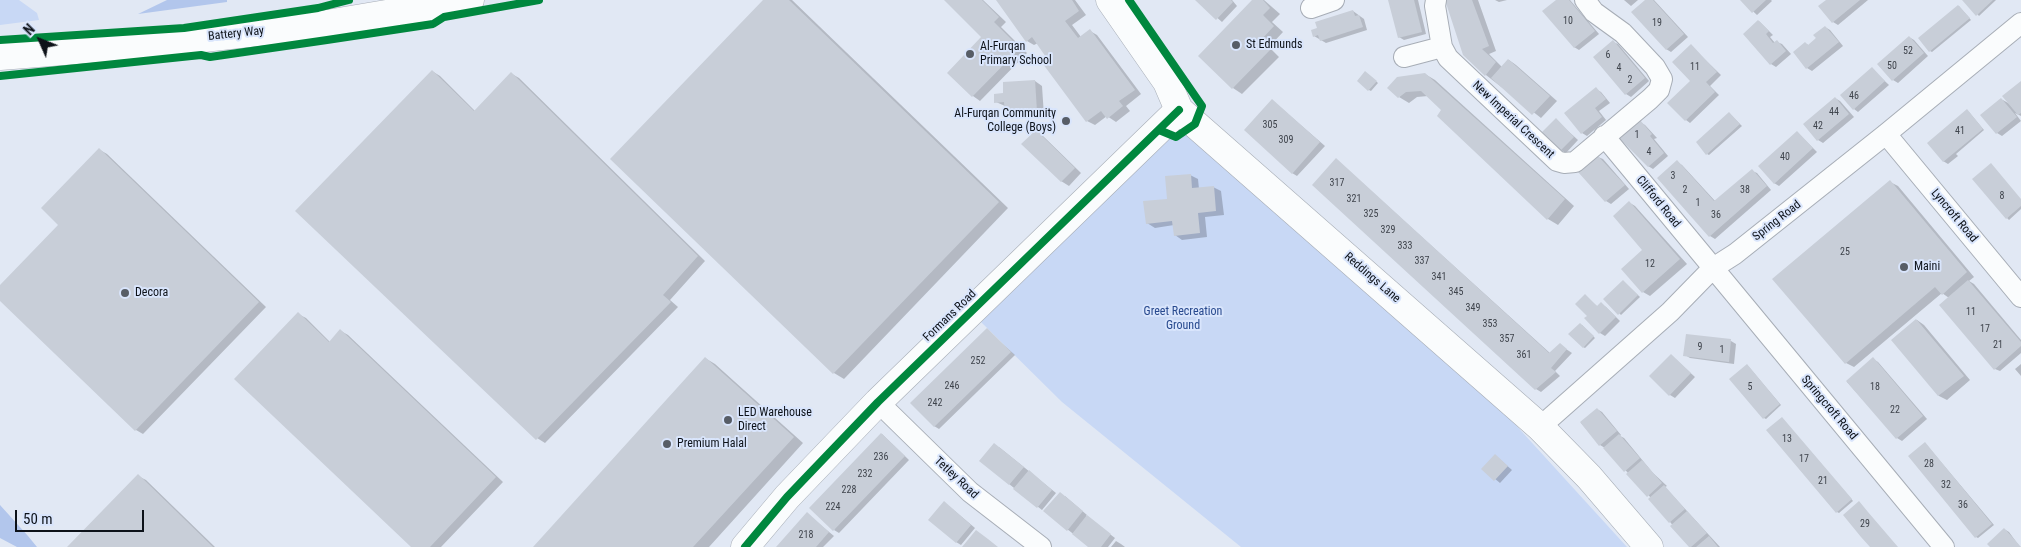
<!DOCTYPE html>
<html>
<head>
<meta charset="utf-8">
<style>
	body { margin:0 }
	#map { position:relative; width:2021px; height:547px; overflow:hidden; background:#e1e8f4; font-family:"Roboto Condensed",sans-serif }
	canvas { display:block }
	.north { position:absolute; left:15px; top:15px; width:50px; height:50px; -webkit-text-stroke:4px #d9e5fc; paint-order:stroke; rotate:314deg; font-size:14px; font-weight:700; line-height:20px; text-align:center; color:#0d1219 }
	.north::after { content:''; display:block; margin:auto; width:18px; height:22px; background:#0d1219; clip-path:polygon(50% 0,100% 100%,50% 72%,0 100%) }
	.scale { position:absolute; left:15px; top:510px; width:129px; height:22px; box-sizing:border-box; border:2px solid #0d1219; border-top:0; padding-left:6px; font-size:15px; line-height:18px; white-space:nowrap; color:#0d1219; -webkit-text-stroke:4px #d9e5fc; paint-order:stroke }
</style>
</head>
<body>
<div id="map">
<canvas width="2021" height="547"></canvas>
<div class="north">N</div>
<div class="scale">50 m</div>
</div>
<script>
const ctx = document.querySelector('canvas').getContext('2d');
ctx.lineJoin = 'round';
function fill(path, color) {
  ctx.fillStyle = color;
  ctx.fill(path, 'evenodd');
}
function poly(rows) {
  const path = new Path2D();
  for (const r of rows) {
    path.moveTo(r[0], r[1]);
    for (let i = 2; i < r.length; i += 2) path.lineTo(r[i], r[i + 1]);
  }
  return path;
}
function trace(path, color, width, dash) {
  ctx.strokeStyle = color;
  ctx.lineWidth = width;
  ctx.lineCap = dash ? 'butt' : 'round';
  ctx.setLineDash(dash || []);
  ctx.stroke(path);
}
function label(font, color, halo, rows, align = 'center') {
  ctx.font = font + ' "Roboto Condensed",sans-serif';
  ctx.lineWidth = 4;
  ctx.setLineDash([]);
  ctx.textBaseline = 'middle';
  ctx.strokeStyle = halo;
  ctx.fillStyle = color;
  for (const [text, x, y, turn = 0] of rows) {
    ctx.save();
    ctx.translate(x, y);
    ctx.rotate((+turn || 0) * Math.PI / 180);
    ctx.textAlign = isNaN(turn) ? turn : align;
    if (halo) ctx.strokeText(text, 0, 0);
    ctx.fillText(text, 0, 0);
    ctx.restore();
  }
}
fill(poly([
	[0,0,19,0,37,13,39,20,0,25],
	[1176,126,1503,411,1627,547,1241,547,1062,402,981,322]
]), '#c8d8f5');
fill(poly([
	[167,0,227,0,227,2,138,14],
	[0,505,28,536,37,547,17,547,0,538]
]), '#b2c6ec');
fill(poly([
	[764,0,792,0,1008,208,844,379,834,373],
	[945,0,983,0,1006,22,1001,27,1027,53,980,101,973,96,948,73,983,37],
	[998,0,1075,0,1086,15,1072,25,1081,37,1090,31,1097,35,1141,94,1126,106,1130,111,1116,122,1107,116,1095,125,1087,121,1038,43,1034,45,1027,41],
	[1197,0,1232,0,1237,6,1222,22],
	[1254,0,1264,0,1280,14,1272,22,1283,32,1269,47,1279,57,1242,94,1233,88],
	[1390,0,1418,0,1426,34,1404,40,1399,37],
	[1447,0,1478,0,1496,51,1489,54,1502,67,1509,60,1516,65,1557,101,1541,118,1486,75],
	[1495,0,1507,0,1499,2],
	[1557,0,1570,0,1599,34,1579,50,1574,47],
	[1624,0,1638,0,1631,6],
	[1647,0,1654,0,1688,37,1671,52,1666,49],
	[1741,0,1771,0,1772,1,1757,15],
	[1828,0,1868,0,1838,25,1833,22,1820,7],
	[1965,0,1996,0,1979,16],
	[1959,6,1971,20,1932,52,1930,51],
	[1353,11,1364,19,1367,30,1326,43,1314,36],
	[1759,21,1773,35,1770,37,1775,43,1777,42,1782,44,1791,54,1776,67,1771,64],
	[1825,27,1830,30,1843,46,1812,71,1807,68,1805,43,1810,46],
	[1909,37,1914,40,1928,56,1898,83,1893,80],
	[1613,42,1618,44,1649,81,1631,97,1626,94],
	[1691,46,1721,75,1710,86,1719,95,1690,123,1686,120,1692,81],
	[1872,69,1889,85,1858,112,1854,109],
	[432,71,440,76,475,111,512,74,519,78,705,261,670,300,678,307,545,443,537,438],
	[1368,74,1378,83,1371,91,1369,90],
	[1425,74,1435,80,1574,206,1558,225,1548,219,1439,116,1442,110,1428,96,1417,97,1409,103,1399,97],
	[1035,81,1042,86,1044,116,1014,118,1006,113,1005,106,996,102,1005,94],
	[2021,82,2021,116,2015,113,2021,121,2002,136,1997,133,1982,115,2001,99,2010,104],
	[1596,89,1601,92,1610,103,1599,111,1606,120,1587,136,1582,133],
	[1835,98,1840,101,1854,117,1823,143,1818,140,1805,124],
	[1272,100,1325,146,1297,176,1292,173],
	[1969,112,1984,130,1956,154,1958,156,1948,164,1943,161],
	[1730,114,1742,126,1709,155,1707,154],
	[1556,120,1578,140,1566,153,1561,150],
	[1640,122,1645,125,1657,138,1654,139,1668,156,1653,169,1648,166],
	[1036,131,1043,136,1081,173,1069,186,1061,181],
	[1797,132,1817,152,1779,186,1774,183],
	[100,150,107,154,266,307,143,434,136,430,0,299,0,287,60,225],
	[1598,157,1603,159,1629,189,1611,204,1606,201,1580,172],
	[1337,160,1551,354,1560,345,1572,353,1555,371,1560,376,1541,392,1536,389],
	[1677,162,1682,165,1716,202,1752,171,1757,173,1771,190,1715,239,1710,236],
	[1190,175,1198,179,1199,189,1213,187,1221,191,1224,215,1205,217,1207,237,1182,240,1175,235,1174,225,1155,228,1147,223],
	[1890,182,1898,186,1974,277,1969,281,1974,284,2021,340,2021,353,2000,371,1995,369,1949,298,1942,293,1854,367,1846,363,1774,279],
	[2021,199,2021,209,2009,220,2007,218],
	[1630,203,1635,206,1687,264,1650,296,1643,292,1645,250],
	[1623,281,1640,297,1621,315,1605,299],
	[1585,296,1598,307,1601,304,1606,307,1620,321,1605,336,1600,333,1588,316],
	[298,314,306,318,330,342,341,331,348,335,503,482,441,547,413,547],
	[1917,320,1924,325,1970,380,1947,400,1939,396,1893,340],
	[1582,325,1595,338,1585,348,1583,347],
	[987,330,1015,355,939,429,934,426],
	[1687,336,1731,341,1736,344,1734,364,1690,358,1685,355],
	[1671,355,1695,377,1675,398,1670,395],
	[705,358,715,364,803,443,709,547,534,547],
	[1873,359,1878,362,1927,419,1902,441,1897,438,1847,382],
	[2021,364,2021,376,2015,369],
	[1749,367,1781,405,1766,419,1764,418],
	[1597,409,1602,412,1621,435,1620,436,1624,438,1653,473,1667,486,1665,487,1720,547,1690,547,1651,498,1605,448,1600,445,1581,423],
	[1782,418,1853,501,1839,513,1837,512],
	[882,434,909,460,839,533,834,530],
	[1925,443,1994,525,1978,538,1976,537],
	[999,447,1056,493,1042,510,1009,484],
	[1496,456,1512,470,1500,483,1483,469],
	[138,476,146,480,215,547,69,547],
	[1065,496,1087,515,1086,516,1115,538,1108,547,1090,547,1067,529],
	[949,506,975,528,961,545,956,542],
	[807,514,834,536,823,547,777,547],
	[2004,529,2009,532,2020,547,1991,547],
	[1116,541,1121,544,1125,547,1111,547]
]), '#0003');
fill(poly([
	[763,0,789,0,999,202,833,374,610,159],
	[944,0,982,0,999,17,994,22,1020,48,972,97,947,73,981,37],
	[996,0,1072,0,1079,11,1065,21,1078,38,1090,29,1135,90,1119,101,1123,106,1107,119,1101,111,1086,122,1043,64,1048,60,1032,37,1026,42],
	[1195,0,1231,0,1233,2,1216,20],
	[1252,0,1263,0,1270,8,1263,15,1274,26,1260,41,1270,50,1232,89,1198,56],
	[1388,0,1414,0,1422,32,1398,38],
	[1445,0,1472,0,1489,46,1482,49,1496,62,1485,76,1463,55],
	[1556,0,1569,0,1595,31,1574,48,1542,11],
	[1645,0,1653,0,1684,34,1666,50,1631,12],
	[1740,0,1766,0,1752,13],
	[1826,0,1860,0,1832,23,1818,6],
	[1962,0,1993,0,1976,16],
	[1958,5,1970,18,1929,52,1918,38],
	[1353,10,1355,16,1359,15,1363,27,1320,41,1318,35,1313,37,1311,30,1317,28,1315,22],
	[1758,20,1769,31,1766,34,1773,43,1777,40,1786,51,1770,65,1743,34],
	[1825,26,1839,42,1806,69,1793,52,1805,42,1808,45,1816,38,1813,35],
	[1909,36,1924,53,1892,81,1877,64],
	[1613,40,1645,78,1625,95,1593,57],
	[1691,44,1717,72,1706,82,1715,92,1685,121,1667,103,1690,81,1672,62],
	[1508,59,1550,96,1532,115,1491,78],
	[1872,67,1885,81,1853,110,1840,95],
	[432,70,474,111,511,72,698,256,663,295,671,302,536,440,295,211],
	[1365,71,1377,81,1368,91,1357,81],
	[1425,73,1565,199,1547,220,1437,116,1441,110,1421,91,1406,92,1398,98,1387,88,1397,77],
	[1035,80,1037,112,1005,114,1004,102,994,103,994,94,1003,93,1003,82],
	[2021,81,2021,113,2018,115,2002,96],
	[1596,87,1606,99,1595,108,1602,117,1581,134,1564,113],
	[1835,97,1849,114,1817,141,1803,124],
	[2001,98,2017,117,1996,134,1980,115],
	[1272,99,1320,142,1292,174,1244,130],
	[1967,109,1983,129,1943,162,1927,143],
	[1729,112,1740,124,1706,155,1696,142],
	[1556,118,1574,137,1560,151,1542,132],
	[1640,120,1652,134,1650,136,1664,153,1648,167,1619,138],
	[1036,130,1075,168,1061,182,1021,144],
	[1797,131,1813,148,1774,184,1758,166],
	[99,148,259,302,135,431,0,301,0,285,58,225,41,208],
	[1597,155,1625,185,1605,202,1578,172],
	[1336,158,1549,353,1560,343,1567,349,1551,368,1556,372,1535,390,1312,185],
	[1677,160,1714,201,1752,169,1767,186,1709,237,1657,178],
	[1991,163,2021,199,2021,206,2006,219,1972,179],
	[1191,174,1192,188,1214,186,1216,211,1198,213,1200,233,1174,236,1172,221,1146,224,1143,201,1167,199,1165,176],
	[1890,180,1967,272,1942,295,1935,287,1845,364,1772,279],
	[1629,201,1680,259,1642,293,1621,269,1642,250,1613,216],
	[1623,280,1638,295,1618,315,1603,299],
	[1968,280,2021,342,2021,346,1994,370,1939,305],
	[1585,294,1597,306,1601,302,1616,317,1599,334,1584,318,1587,316,1575,304],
	[298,312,329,342,340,329,496,477,430,547,411,547,234,379],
	[1916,319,1964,376,1938,396,1891,340],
	[1580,323,1594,336,1583,348,1568,334],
	[987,328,1011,352,934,427,910,403],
	[1686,334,1731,339,1729,362,1683,356],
	[1671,354,1691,373,1669,396,1649,376],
	[705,357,794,437,693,547,533,547],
	[1873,357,1923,416,1896,439,1846,381],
	[1747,364,1780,404,1763,419,1729,379],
	[1597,408,1617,431,1599,446,1580,422],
	[1782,417,1852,499,1836,513,1766,430],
	[881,433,905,456,833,531,809,508],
	[1619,434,1640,458,1624,472,1603,448],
	[1925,442,1992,524,1975,538,1908,456],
	[994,443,1024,467,1009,485,979,461],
	[1495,454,1508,466,1494,481,1481,469],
	[1642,460,1662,483,1647,497,1626,474],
	[1029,470,1052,490,1037,508,1013,489],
	[138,474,213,547,67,547],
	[1664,485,1685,509,1669,523,1648,499],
	[1060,492,1083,511,1067,531,1043,511],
	[944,501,971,525,956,543,928,520],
	[1859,501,1868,512,1898,547,1870,547,1861,537,1843,515],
	[1687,511,1707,533,1691,547,1689,547,1670,526],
	[807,512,829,532,816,547,776,547],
	[1087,515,1111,534,1101,547,1088,547,1072,534],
	[2004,528,2014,539,2021,547,1990,547,1987,544],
	[976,530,988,539,998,547,962,547],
	[1709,536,1718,547,1696,547]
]), '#c8ced8');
const street = poly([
	[1436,0,1435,6,1442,47,1448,58,1557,161,1564,163,1575,162,1650,99,1659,90,1662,79,1655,67,1623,33,1594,12,1585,0],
	[1311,8,1334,0],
	[1404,57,1442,47],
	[1886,134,2021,297],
	[1604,136,1944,547],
	[878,402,970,492,1041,547],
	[1540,427,1670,312,1713,268,1735,254,1886,134,2021,23]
]);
const secondary = poly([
	[1110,0,1167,82,1179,110,1540,427,1589,477,1649,547],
	[0,56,140,45,321,25,470,0],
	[745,547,787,497,878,402,1179,110]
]);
trace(street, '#a7adb6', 22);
trace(secondary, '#a7adb6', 29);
trace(street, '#fafcfd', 20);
trace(secondary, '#fafcfd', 28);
trace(poly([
	[1129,0,1202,106,1195,124,1176,137,1159,130],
	[0,40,184,28,318,8,349,0],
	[0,76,201,55,210,57,327,40,433,24,444,17,539,0],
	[745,547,787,497,878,402,1179,110]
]), '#00873e', 8);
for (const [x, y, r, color] of [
	[1236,45,5,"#575d66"],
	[970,54,5,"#575d66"],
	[1066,121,5,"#575d66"],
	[1904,267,5,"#575d66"],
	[125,293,5,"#575d66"],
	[728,420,5,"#575d66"],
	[667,444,5,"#575d66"]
]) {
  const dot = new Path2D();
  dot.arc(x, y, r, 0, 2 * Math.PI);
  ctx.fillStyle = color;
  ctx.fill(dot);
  trace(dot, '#d9e5fc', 2);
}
label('10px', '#3f444c', null, [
	["10",1568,21],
	["19",1657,23],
	["52",1908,51],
	["6",1608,55],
	["50",1892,66],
	["11",1695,67],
	["4",1619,68],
	["2",1630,80],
	["46",1854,96],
	["44",1834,112],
	["305",1270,125],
	["42",1818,126],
	["41",1960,131],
	["1",1637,135],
	["309",1286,140],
	["4",1649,152],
	["40",1785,157],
	["3",1673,176],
	["317",1337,183],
	["2",1685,190],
	["38",1745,190],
	["8",2002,196],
	["321",1354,199],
	["1",1698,203],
	["325",1371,214],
	["36",1716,215],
	["329",1388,230],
	["333",1405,246],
	["25",1845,252],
	["337",1422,261],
	["12",1650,264],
	["341",1439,277],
	["345",1456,292],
	["349",1473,308],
	["11",1971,312],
	["353",1490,324],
	["17",1985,329],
	["357",1507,339],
	["21",1998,345],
	["9",1700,347],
	["1",1722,350],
	["361",1524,355],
	["252",978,361],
	["246",952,386],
	["5",1750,387],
	["18",1875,387],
	["242",935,403],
	["22",1895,410],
	["13",1787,439],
	["236",881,457],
	["17",1804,459],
	["28",1929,464],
	["232",865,474],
	["21",1823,481],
	["32",1946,485],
	["228",849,490],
	["36",1963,505],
	["224",833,507],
	["29",1865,524],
	["218",806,535]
]);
label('12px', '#0d1219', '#d9e5fc', [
	["Battery Way",236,34,-6],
	["New Imperial Crescent",1513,120,43],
	["Clifford Road",1658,202,51],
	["Lyncroft Road",1954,216,50],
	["Spring Road",1777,221,-38],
	["Reddings Lane",1372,278,41],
	["Formans Road",950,316,-44],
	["Springcroft Road",1829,408,50],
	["Tetley Road",956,478,43]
]);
label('12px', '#0d1219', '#d9e5fc', [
	["St Edmunds",1246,45],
	["Al-Furqan",980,47],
	["Primary School",980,61],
	["Al-Furqan Community",1056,114,"right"],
	["College (Boys)",1056,128,"right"],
	["Maini",1914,267],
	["Decora",135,293],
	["LED Warehouse",738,413],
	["Direct",738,427],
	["Premium Halal",677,444]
], 'left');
label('12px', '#27498e', '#d9e5fc', [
	["Greet Recreation",1183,312],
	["Ground",1183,326]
]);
</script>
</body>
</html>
